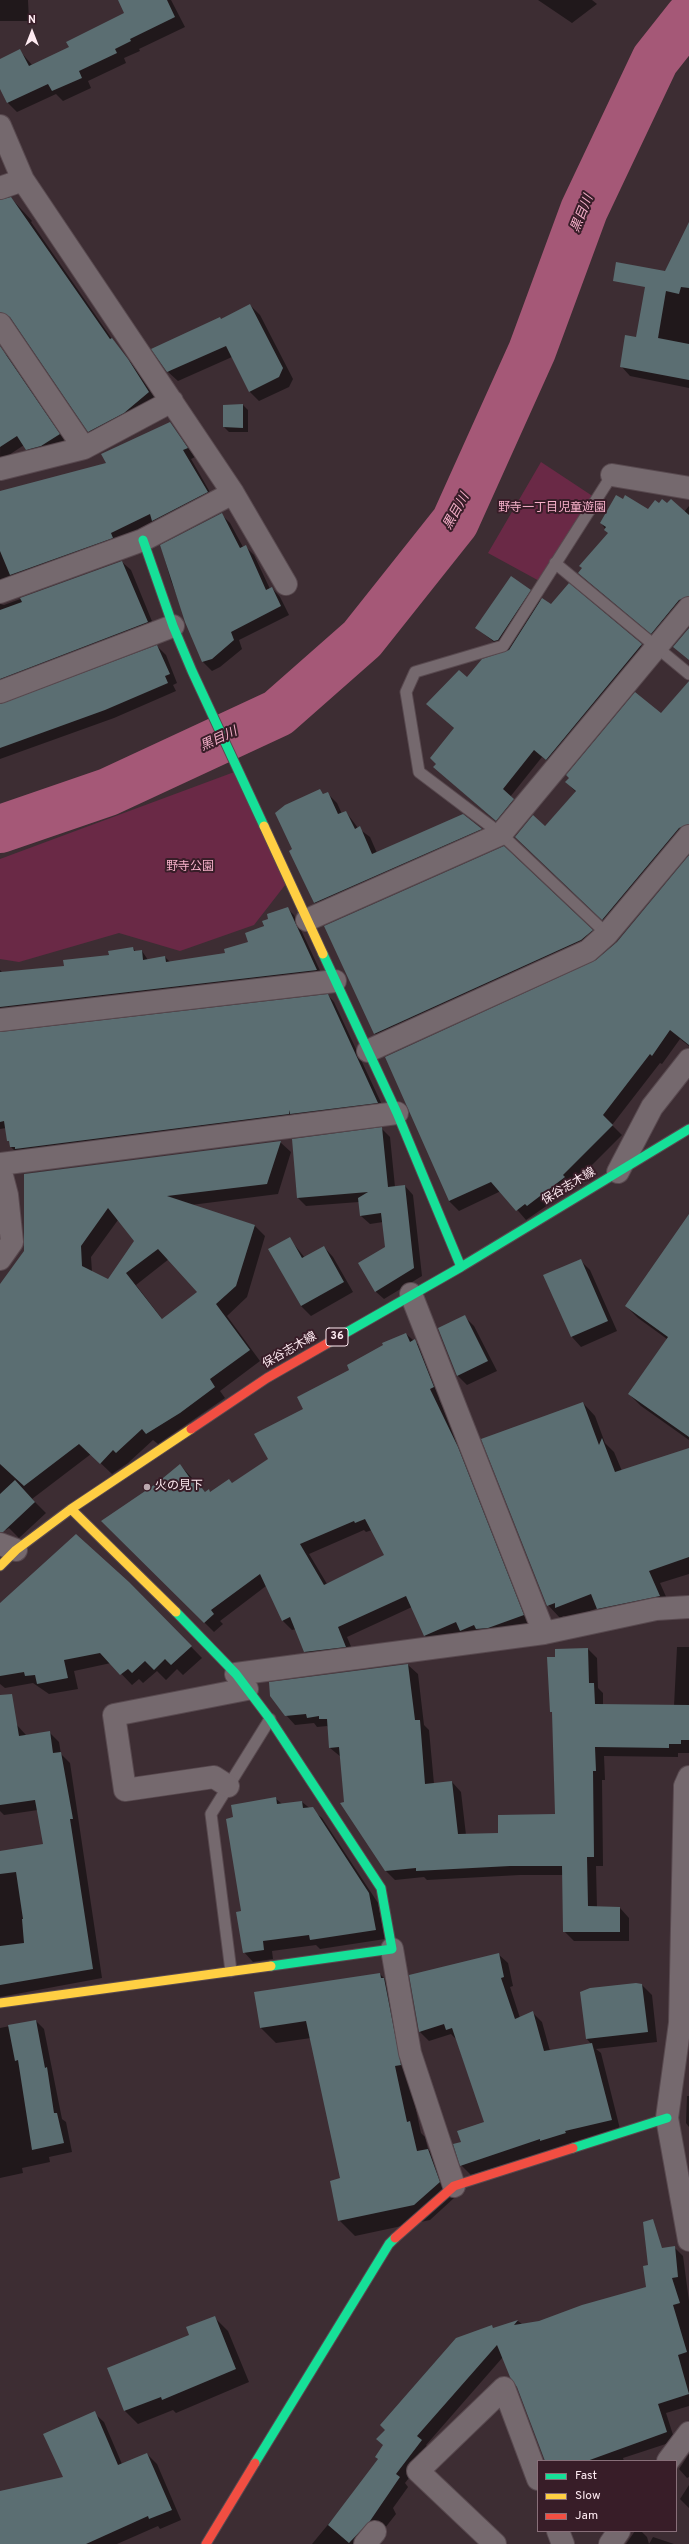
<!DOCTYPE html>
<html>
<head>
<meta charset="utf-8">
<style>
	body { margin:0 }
	#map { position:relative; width:689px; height:2544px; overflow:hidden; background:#3d2d33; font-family:Overpass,sans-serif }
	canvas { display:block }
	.legend { position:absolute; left:537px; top:2460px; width:140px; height:72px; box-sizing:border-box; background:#381d28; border:1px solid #886f79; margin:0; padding:5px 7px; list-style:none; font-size:12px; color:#ffebf2 }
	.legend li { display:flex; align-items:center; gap:8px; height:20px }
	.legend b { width:20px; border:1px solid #886f79 }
	.north { position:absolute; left:12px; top:12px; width:40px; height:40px; -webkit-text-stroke:3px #381d28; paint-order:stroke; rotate:0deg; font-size:11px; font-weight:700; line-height:16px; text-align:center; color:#ffebf2 }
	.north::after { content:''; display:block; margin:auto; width:14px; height:18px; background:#ffebf2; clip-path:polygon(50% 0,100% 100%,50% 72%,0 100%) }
</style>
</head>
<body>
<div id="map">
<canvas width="689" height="2544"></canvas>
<ul class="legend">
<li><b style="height:5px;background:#16e098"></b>Fast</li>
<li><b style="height:5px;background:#ffcf43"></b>Slow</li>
<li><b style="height:5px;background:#f24e42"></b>Jam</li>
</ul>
<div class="north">N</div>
</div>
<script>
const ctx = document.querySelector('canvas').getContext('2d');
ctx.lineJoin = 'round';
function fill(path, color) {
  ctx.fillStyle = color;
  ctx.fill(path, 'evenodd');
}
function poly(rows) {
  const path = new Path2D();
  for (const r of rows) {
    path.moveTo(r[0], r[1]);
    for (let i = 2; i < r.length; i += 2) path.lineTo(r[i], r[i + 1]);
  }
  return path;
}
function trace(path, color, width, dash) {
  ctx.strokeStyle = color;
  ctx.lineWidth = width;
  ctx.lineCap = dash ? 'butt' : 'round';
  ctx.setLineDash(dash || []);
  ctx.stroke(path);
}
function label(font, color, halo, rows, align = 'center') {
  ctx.font = font + ' Overpass,"Noto Sans JP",sans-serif';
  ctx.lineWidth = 4;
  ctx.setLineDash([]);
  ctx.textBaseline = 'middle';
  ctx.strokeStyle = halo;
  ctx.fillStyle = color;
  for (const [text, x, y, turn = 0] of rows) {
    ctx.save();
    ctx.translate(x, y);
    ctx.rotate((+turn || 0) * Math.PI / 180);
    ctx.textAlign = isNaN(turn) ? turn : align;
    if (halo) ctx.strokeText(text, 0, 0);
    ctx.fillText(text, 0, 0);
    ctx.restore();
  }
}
fill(poly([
	[541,462,597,499,543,583,488,553],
	[237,771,289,880,254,925,180,951,119,933,19,962,0,959,0,859]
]), '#6a2946');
fill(poly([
	[0,0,28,0,29,21,0,21],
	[132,0,171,0,185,27,139,49,140,51,124,58,126,63,88,81,91,88,63,101,56,94,17,112,8,103,0,86,0,60,20,51,32,65,70,48,126,14],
	[538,0,592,0,597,4,572,23],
	[11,198,32,221,31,222,112,339,136,369,157,401,97,440,89,431,0,300,0,201],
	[689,225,689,388,630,376,621,366,637,338,665,272],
	[250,305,260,315,293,379,289,387,259,401,250,392,232,357,178,381,168,372],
	[1,350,10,358,67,443,35,458,24,445,0,461],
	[243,405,248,410,248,432,229,432,224,427],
	[170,423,195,457,191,459,215,501,0,594,0,492,108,463],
	[659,504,667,504,684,512,689,506,689,610,662,643,579,573,609,534,601,523,648,510],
	[221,514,230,523,243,547,245,546,254,555,270,589,272,588,280,597,289,615,239,640,242,649,220,667,212,671,203,662,171,581,161,546],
	[122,562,131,570,156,631,0,694,0,604,4,605],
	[569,585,650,653,555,767,542,757,510,797,521,808,504,828,443,775,455,729,427,704,507,652,476,628,530,590,541,601,551,605],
	[157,646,166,655,177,683,173,685,176,691,114,718,0,759,0,704],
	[689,682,689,838,613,929,526,847,576,792,566,782,661,714],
	[320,790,324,795,327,793,337,803,342,814,346,812,358,828,370,837,377,853,463,816,491,839,324,913,314,903,290,851,293,850],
	[689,855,689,1046,680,1039,662,1064,660,1063,612,1125,622,1135,572,1185,574,1187,526,1220,501,1191,459,1211,449,1201,597,961,617,943],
	[287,908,294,915,323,977,0,1016,0,970,2,972,65,967,133,948,136,952,142,951,148,960,165,957,170,962,226,954,249,943,269,919],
	[325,927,592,931,600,939,383,1042,375,1034],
	[328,995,334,1002,384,1109,17,1153,11,1147,6,1128,0,1129,0,1033],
	[382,1129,390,1137,395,1187,405,1186,413,1195,422,1276,384,1299,375,1291,386,1247,383,1222,370,1224,361,1216,359,1202,306,1206,298,1198],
	[280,1142,291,1152,278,1194,191,1205,254,1225,265,1236,247,1297,227,1316,260,1361,220,1391,225,1398,158,1444,153,1440,128,1463,112,1474,91,1454,32,1499,46,1513,19,1538,9,1528,6,1530,0,1525,0,1285,25,1260,25,1174],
	[118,1220,135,1241,109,1280,92,1272,91,1257],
	[169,1259,199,1293,163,1320,136,1285],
	[689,1216,689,1440,641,1406,629,1394,667,1339,638,1318,626,1306],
	[289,1238,305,1258,324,1247,333,1257,353,1292,311,1316,301,1306,269,1249],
	[580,1260,590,1270,617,1331,581,1347,572,1337,545,1275],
	[464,1316,474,1326,497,1371,467,1385,457,1375],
	[406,1334,425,1350,443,1397,439,1399,467,1458,532,1625,470,1640,463,1633,435,1645,425,1636,412,1607,347,1637,355,1656,315,1661,305,1652,296,1629,292,1630,283,1621,266,1586,220,1621,223,1624,214,1632,103,1521,158,1483,180,1465,206,1493,210,1493,229,1480,233,1484,269,1460,304,1410,351,1371],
	[364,1530,366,1532,372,1530,385,1556,327,1584,309,1554],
	[583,1403,595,1416,605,1443,614,1452,622,1471,689,1449,689,1574,660,1583,671,1608,610,1620,598,1608,568,1619,564,1616,560,1618,548,1605],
	[140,1594,202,1658,183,1675,177,1669,166,1680,157,1671,143,1683,139,1679,132,1685,111,1663,74,1671,78,1689,49,1694,33,1683,5,1688,0,1684,0,1604],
	[677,1647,689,1647,689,1753,678,1753,678,1757,604,1756,605,1780,602,1780,603,1866,596,1866,597,1908,620,1908,629,1918,629,1941,574,1941,564,1931,563,1875,520,1875,427,1880,424,1877,395,1880,386,1871,346,1803,341,1757,330,1748,329,1728,327,1726,317,1727,314,1723,295,1725,286,1715,270,1683,408,1665,418,1674,424,1725,429,1730,434,1784,452,1782,461,1792,466,1835,499,1834,556,1815,554,1714,551,1711,556,1658,588,1649,597,1658,598,1688,603,1693,603,1705,674,1706],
	[16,1724,26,1735,49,1732,59,1742,61,1754,70,1763,102,1978,0,1997,0,1852,45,1845,38,1810,4,1815,0,1811,0,1727],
	[275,1798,282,1804,302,1802,322,1818,378,1903,385,1939,320,1949,316,1945,272,1951,273,1959,253,1962,244,1952,234,1818],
	[498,1954,508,1963,513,1986,510,1987,520,2018,533,2013,542,2022,550,2051,591,2044,587,2039,581,1993,642,1985,652,1995,657,2042,596,2049,601,2053,620,2129,471,2175,461,2165,462,2143,485,2122,456,2039,451,2034,429,2041,420,2032],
	[380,1974,399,1994,410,2082,421,2133,425,2137,428,2149,444,2165,454,2198,430,2220,355,2236,339,2220,341,2179,311,2038,276,2043,261,2028,255,1993],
	[36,2021,44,2029,62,2119,66,2122,72,2152,49,2157,50,2162,22,2168,23,2173,0,2178,0,2028],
	[687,2096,689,2096,689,2127,686,2123],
	[674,2247,683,2256,689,2301,689,2406,666,2413,675,2441,623,2458,624,2461,547,2461,518,2386,503,2357,426,2445,431,2450,405,2483,408,2487,393,2508,396,2514,385,2528,374,2533,366,2544,312,2544,492,2326,494,2329,518,2321,522,2324,540,2322,647,2287,649,2266],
	[214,2317,228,2331,249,2382,176,2413,173,2410,138,2424,124,2410,190,2335],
	[94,2413,104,2422,122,2464,147,2454,157,2464,181,2520,160,2529,158,2526,117,2544,0,2544,0,2492,65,2478],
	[689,2454,689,2477,687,2478,679,2469],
	[689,2485,689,2508,680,2499],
	[635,2531,641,2531,647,2537,649,2544,626,2544],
	[653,2537,674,2544,649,2544]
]), '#0007');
trace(poly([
	[0,829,108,792,278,713,362,639,455,522,532,351,584,210,655,60,689,17]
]), '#a55877', 48);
fill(poly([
	[118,0,167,0,175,17,130,39,131,41,115,49,117,53,79,71,82,78,52,91,48,84,7,103,0,89,0,59,20,49,29,66,69,47,66,42,124,13],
	[11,197,110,339,112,338,128,359,149,392,124,413,88,432,10,317,0,312,0,200],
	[689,222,689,288,681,287,679,294,666,291,658,338,689,344,689,380,620,367,625,335,636,337,645,287,613,281,616,262,665,271],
	[250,304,283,368,279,377,249,392,226,346,167,372,151,349,220,317,221,319],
	[0,346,60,434,41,446,26,450,17,436,0,447],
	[243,404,243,428,223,427,223,405],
	[170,422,188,448,183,450,208,492,152,521,150,514,111,533,113,538,10,575,0,551,0,491,106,463,101,454],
	[616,495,623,499,625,495,648,509,655,500,659,503,662,499,667,503,671,499,689,515,689,596,679,600,651,634,578,573,582,568,579,566,608,533,604,530,606,527,600,523],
	[222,513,240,548,246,545,266,590,272,587,281,606,231,632,234,640,212,659,202,662,185,622,160,545],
	[122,561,148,622,0,679,0,610,22,602,20,598],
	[511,576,531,590,498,640,494,641,475,628],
	[569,583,642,644,546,760,534,750,503,789,514,799,496,821,433,767,436,764,430,758,454,728,426,704,459,670,467,677,482,659,509,650,542,598,551,604],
	[689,628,689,660,673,647],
	[157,645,170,674,165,676,168,683,105,710,0,748,0,704],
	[689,681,689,824,679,828,602,920,515,837,533,815,545,826,576,791,565,782,569,778,566,775,635,692,661,713],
	[320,789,323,794,328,792,338,814,346,811,355,829,360,826,372,854,463,814,482,829,314,903,289,851,292,849,275,813,285,805],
	[504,846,593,930,581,940,374,1034,324,926],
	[689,855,689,1045,670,1030,652,1056,650,1054,603,1115,613,1125,563,1175,565,1177,527,1206,525,1204,516,1211,491,1182,449,1201,385,1057,596,960,617,942],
	[288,907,317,970,0,1007,0,972,64,966,63,960,109,955,108,951,133,947,134,951,142,950,143,960,165,956,166,962,225,953,224,949,248,942,245,933,264,926,262,921,268,919,267,914],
	[328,994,378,1103,290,1114,290,1110,289,1114,15,1149,15,1147,10,1147,9,1141,7,1141,4,1121,0,1122,0,1032],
	[382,1127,388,1187,405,1185,414,1268,375,1292,358,1263,385,1247,381,1213,360,1216,358,1198,368,1192,297,1198,292,1139],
	[281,1141,267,1184,167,1196,255,1225,236,1286,216,1304,250,1350,210,1379,215,1387,180,1413,146,1434,142,1429,116,1453,113,1450,100,1464,79,1444,24,1486,0,1464,0,1284,24,1251,24,1174],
	[108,1208,134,1241,108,1279,82,1266,81,1246],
	[158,1249,197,1292,162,1319,126,1273],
	[689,1214,689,1437,628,1394,668,1337,625,1306],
	[290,1237,302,1258,324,1246,344,1282,301,1306,268,1249],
	[581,1259,608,1321,571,1337,543,1275],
	[465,1315,488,1361,457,1376,438,1328],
	[406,1333,410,1342,415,1339,434,1387,430,1389,458,1447,524,1615,488,1628,476,1629,474,1625,460,1631,456,1622,424,1636,406,1596,338,1627,346,1647,304,1652,290,1617,282,1621,260,1574,211,1610,214,1614,204,1623,101,1521,157,1483,180,1464,192,1481,195,1479,205,1492,209,1489,210,1492,229,1479,232,1483,268,1459,254,1434,303,1409,297,1397,349,1370,347,1365,383,1345,382,1343],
	[365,1519,384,1555,324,1585,300,1544,354,1521,355,1523],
	[583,1402,599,1445,602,1438,615,1472,689,1448,689,1557,649,1571,660,1596,597,1609,591,1594,555,1608,555,1603,547,1606,481,1439],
	[15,1480,35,1502,3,1532,0,1532,0,1494],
	[76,1534,129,1582,192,1646,171,1665,165,1659,154,1670,145,1661,132,1673,128,1669,120,1675,100,1653,64,1660,68,1678,37,1684,35,1675,25,1676,24,1672,0,1676,0,1603],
	[588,1648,589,1683,594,1683,595,1704,689,1705,689,1740,681,1740,681,1744,669,1744,669,1748,595,1747,596,1771,593,1771,594,1857,587,1857,588,1906,620,1907,620,1932,563,1932,562,1866,510,1866,416,1871,416,1868,385,1871,340,1803,344,1802,339,1747,329,1748,327,1719,319,1719,319,1716,307,1718,306,1714,285,1716,270,1696,269,1682,408,1664,415,1720,420,1720,425,1784,452,1781,458,1834,498,1833,498,1815,555,1814,552,1712,550,1712,547,1657,555,1657,555,1649],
	[12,1694,19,1736,50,1731,53,1753,61,1752,73,1819,70,1819,93,1969,0,1985,0,1946,24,1943,22,1919,23,1919,16,1872,0,1874,0,1851,43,1844,35,1800,0,1805,0,1695],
	[276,1797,277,1804,302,1801,303,1808,313,1807,369,1893,376,1930,310,1940,309,1935,263,1941,264,1950,243,1953,236,1912,241,1911,226,1819,233,1817,231,1805],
	[499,1953,504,1977,501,1978,515,2019,533,2011,544,2051,592,2043,612,2120,565,2131,566,2133,540,2141,540,2139,460,2166,453,2144,461,2142,457,2131,484,2122,452,2028,446,2030,444,2024,419,2032,409,1975],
	[380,1973,381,1978,384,1978,401,2065,395,2066,407,2122,410,2121,417,2151,428,2149,440,2182,414,2205,338,2221,330,2181,340,2178,306,2021,260,2028,254,1992],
	[636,1983,642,1984,648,2032,586,2039,580,1992,590,1988],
	[36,2020,45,2068,47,2067,54,2113,57,2113,64,2143,32,2150,18,2060,15,2061,8,2025],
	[653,2219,662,2248,675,2246,678,2277,672,2278,680,2303,673,2305,687,2352,678,2355,689,2394,658,2404,667,2432,587,2461,545,2461,517,2387,510,2377,497,2345,417,2436,422,2440,396,2474,400,2477,370,2521,349,2543,328,2525,378,2459,375,2457,383,2445,376,2439,385,2430,380,2425,456,2338,492,2325,493,2328,518,2320,514,2325,539,2321,582,2305,646,2287,643,2266,648,2265,643,2222],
	[215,2316,236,2369,162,2400,161,2397,124,2411,107,2368,189,2335,186,2327],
	[95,2411,118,2465,147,2453,172,2510,149,2519,148,2516,86,2544,0,2544,0,2491,63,2477,43,2434]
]), '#5b6e72');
const lane = poly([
	[555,563,689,674],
	[607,934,501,834,419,772,406,692,415,672,503,646,612,475],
	[231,1971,211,1814,270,1719]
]);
const street = poly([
	[0,126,23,180,233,493,286,584],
	[0,188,23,180],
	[0,324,84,448],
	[0,469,84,448,172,401],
	[612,475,689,488],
	[0,592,143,540,233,493],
	[0,692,173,626],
	[307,920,501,834,689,608],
	[0,1020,335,981],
	[368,1051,588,951,607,934,689,836],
	[0,1164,397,1113],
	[0,1168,7,1195,12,1242,0,1259],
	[618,1172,652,1107,689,1060],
	[411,1294,544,1633],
	[0,1544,16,1550],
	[236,1674,544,1633,656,1609,689,1607],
	[689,1777,685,1786,680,2023,667,2118,689,2240],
	[228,1786,214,1777,125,1790,114,1715,247,1689],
	[392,1949,410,2053,454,2186],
	[668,2461,689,2433],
	[558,2531,563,2544],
	[365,2544,375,2532],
	[495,2544,418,2471,504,2388,538,2479],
	[610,2544,619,2531]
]);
const fast = poly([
	[143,540,173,626,192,671,264,826],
	[323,954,397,1113,461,1267],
	[328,1343,461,1267,689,1129],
	[176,1612,236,1674,270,1719,381,1888,392,1949,271,1966],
	[573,2148,667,2118],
	[255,2463,389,2244,395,2238]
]);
const slow = poly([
	[264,826,323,954],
	[71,1509,176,1612],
	[0,1566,16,1550,71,1509,191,1429],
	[0,2003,271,1966]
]);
const jam = poly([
	[191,1429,267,1378,328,1343],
	[395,2238,454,2186,573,2148],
	[206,2544,255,2463]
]);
trace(lane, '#58494f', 13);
trace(street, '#58494f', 24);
trace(fast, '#58494f', 11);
trace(slow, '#58494f', 11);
trace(jam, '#58494f', 11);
trace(lane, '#75696e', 11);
trace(street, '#75696e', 22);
trace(fast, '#16e098', 9);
trace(slow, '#ffcf43', 9);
trace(jam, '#f24e42', 9);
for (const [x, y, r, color] of [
	[147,1487,4,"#bba8af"]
]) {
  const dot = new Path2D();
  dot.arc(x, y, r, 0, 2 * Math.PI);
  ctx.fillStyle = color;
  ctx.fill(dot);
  trace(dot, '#381d28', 1.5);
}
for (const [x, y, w] of [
	[337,1337,22]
]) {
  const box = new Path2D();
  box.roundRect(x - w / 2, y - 9, w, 18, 3);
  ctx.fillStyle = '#381d28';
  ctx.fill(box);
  trace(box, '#ffebf2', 1);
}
label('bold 11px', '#ffebf2', null, [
	["36",337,1337]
]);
label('12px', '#f6b1ca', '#381d28', [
	["野寺一丁目児童遊園",552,509],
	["野寺公園",190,868]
]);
label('12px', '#ffebf2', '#381d28', [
	["保谷志木線",569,1187,-31],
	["保谷志木線",290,1351,-30]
]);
label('12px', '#ffebf2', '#381d28', [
	["火の見下",155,1487]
], 'left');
label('italic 13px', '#f4aec8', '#381d28', [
	["黒目川",583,214,-68],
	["黒目川",457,512,-61],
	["黒目川",219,740,-25]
]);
</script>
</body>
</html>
